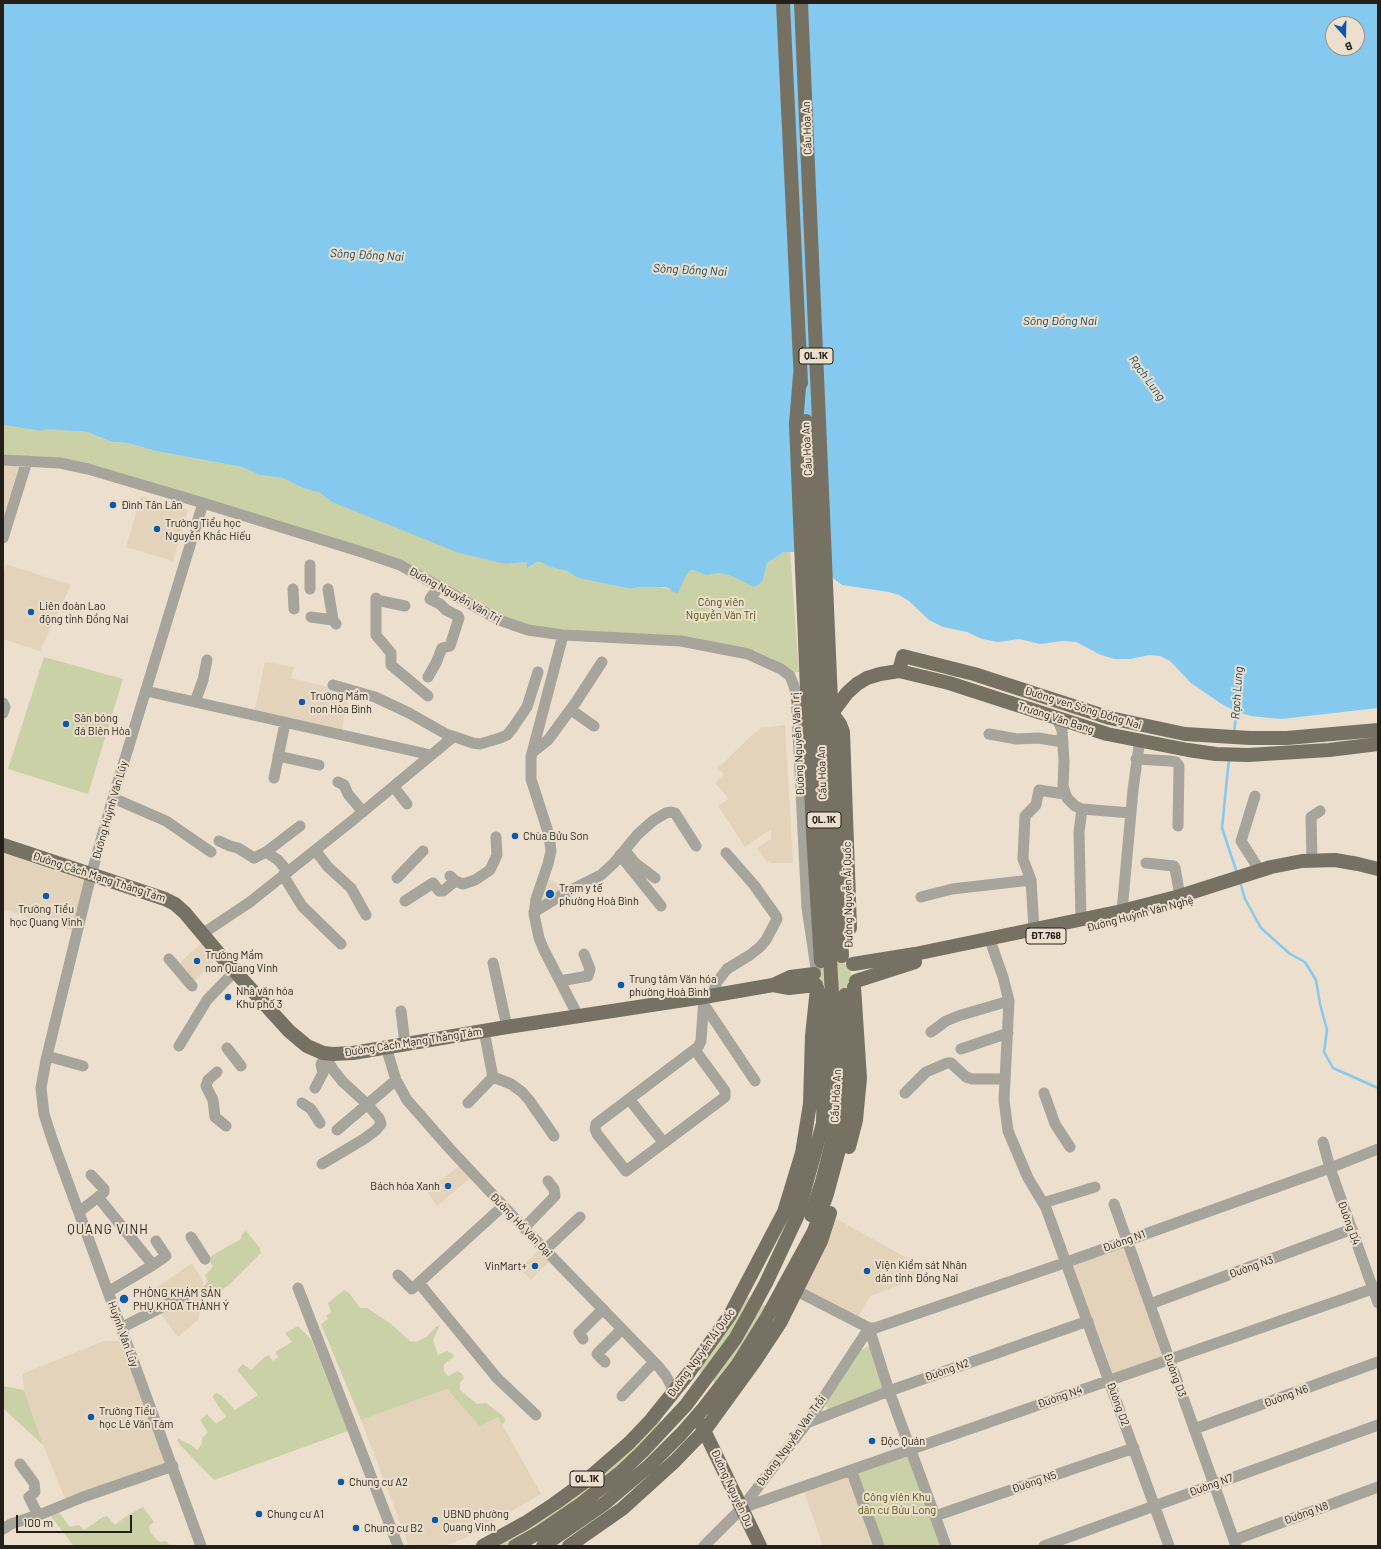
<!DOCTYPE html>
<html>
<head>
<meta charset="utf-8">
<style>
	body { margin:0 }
	#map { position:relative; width:1381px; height:1549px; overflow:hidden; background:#ecdfcd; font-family:Barlow,sans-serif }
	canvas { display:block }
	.frame { position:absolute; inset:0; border:4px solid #241f19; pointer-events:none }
	.north { position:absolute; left:1325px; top:16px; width:40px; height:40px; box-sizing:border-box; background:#ecdfcd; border:1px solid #9c9285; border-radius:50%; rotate:160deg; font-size:11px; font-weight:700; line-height:16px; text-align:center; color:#241f19 }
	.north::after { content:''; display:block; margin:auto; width:14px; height:18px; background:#0d58a7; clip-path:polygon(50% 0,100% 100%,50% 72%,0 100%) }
	.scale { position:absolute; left:16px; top:1515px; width:116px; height:18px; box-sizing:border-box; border:2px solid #241f19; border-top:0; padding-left:5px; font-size:12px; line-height:14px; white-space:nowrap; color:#241f19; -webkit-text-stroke:3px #ecdfcd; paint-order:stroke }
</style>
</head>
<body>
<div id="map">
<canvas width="1381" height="1549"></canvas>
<div class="frame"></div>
<div class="north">B</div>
<div class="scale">100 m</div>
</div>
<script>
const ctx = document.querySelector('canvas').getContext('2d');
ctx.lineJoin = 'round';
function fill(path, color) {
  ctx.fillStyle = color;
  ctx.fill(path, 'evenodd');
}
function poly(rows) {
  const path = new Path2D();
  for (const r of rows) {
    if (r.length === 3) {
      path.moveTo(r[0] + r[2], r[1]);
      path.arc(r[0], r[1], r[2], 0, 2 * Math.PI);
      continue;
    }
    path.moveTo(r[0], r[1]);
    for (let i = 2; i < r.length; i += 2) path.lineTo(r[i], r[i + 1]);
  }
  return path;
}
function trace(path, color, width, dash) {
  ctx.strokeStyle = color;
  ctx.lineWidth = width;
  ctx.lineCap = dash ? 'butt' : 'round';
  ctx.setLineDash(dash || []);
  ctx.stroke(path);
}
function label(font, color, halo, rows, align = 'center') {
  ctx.font = font + ' Barlow,sans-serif';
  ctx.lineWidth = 4;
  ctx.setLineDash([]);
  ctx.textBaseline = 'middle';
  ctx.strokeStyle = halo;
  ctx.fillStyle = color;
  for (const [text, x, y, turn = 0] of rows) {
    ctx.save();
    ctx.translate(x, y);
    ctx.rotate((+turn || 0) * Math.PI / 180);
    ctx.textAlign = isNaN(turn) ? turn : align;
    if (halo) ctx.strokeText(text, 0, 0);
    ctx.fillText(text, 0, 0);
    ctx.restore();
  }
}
fill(poly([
	[3,464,24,465,3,533],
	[141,496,188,510,173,561,126,547],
	[6,564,71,585,40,651,3,639,3,576],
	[265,662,294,667,291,678,349,692,341,732,254,713],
	[785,725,793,863,770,863,769,861,767,862,757,848,771,839,771,829,745,847,718,806,729,799,715,783,724,774,718,768,752,735,761,728],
	[3,850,86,878,73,931,5,910,3,915],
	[546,878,555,882,561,892,537,907],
	[203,942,216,958,193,983,178,964],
	[459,1166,470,1178,437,1206,427,1191],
	[833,1217,925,1268,921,1277,870,1296,856,1321,800,1293],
	[1125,1244,1166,1358,1111,1377,1070,1263],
	[539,1250,550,1261,531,1280,520,1269],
	[192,1263,203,1281,202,1299,198,1320,178,1337,146,1295],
	[104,1341,121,1341,168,1464,66,1501,43,1445,24,1390,22,1374],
	[447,1389,480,1427,498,1417,541,1494,467,1537,453,1543,445,1546,409,1546,361,1420],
	[849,1473,876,1546,823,1546,803,1489]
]), '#e4d3bb');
fill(poly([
	[3,425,41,431,47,429,87,432,112,442,128,443,156,451,242,467,260,475,282,478,303,488,320,493,332,502,506,564,526,562,528,568,537,562,541,562,550,567,567,571,578,578,631,589,639,587,660,587,670,589,691,570,693,570,706,575,720,573,734,577,763,580,767,563,784,552,790,551,799,672,792,673,776,661,754,650,712,642,563,631,529,626,500,616,441,582,227,505,3,455],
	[44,657,123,679,88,794,8,769],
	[835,976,16],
	[246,1231,259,1247,261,1253,228,1286,207,1298,203,1287,208,1282,205,1275,210,1270,213,1266,209,1260,211,1256,241,1239,242,1234],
	[344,1290,349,1293,360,1308,367,1308,390,1323,410,1341,416,1342,426,1337,436,1327,440,1325,433,1340,438,1355,447,1351,453,1354,454,1357,444,1364,444,1371,448,1376,457,1371,461,1373,464,1378,460,1383,460,1390,477,1404,486,1403,503,1416,506,1420,502,1425,498,1417,480,1427,447,1389,361,1420,321,1324,328,1319,326,1316,331,1312,328,1303],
	[746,1296,753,1299,704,1374,697,1369],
	[760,1303,767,1307,751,1335,716,1384,711,1379],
	[298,1326,311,1339,348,1431,214,1480,181,1446,177,1440,179,1439,191,1445,197,1450,202,1444,202,1438,208,1432,200,1420,207,1414,216,1424,226,1417,218,1406,213,1397,214,1394,217,1393,222,1396,235,1410,258,1395,237,1370,243,1364,251,1370,265,1357,269,1355,273,1361,278,1357,275,1352,292,1342,285,1333],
	[869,1346,885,1389,834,1408,827,1409,825,1404,860,1351],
	[3,1386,24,1390,43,1445,5,1410,3,1410],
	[658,1419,663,1423,617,1470,538,1528,506,1546,492,1546],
	[909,1453,943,1546,882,1546,855,1472],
	[143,1507,154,1522,149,1526,150,1532,157,1540,160,1542,166,1541,171,1546,73,1546,73,1545,49,1514,57,1510,70,1527,79,1525,84,1530,103,1517,107,1516,115,1525,125,1517]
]), '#cbd1a6');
fill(poly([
	[3,3,1378,3,1378,708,1281,719,1251,716,1235,711,1220,703,1191,683,1170,661,1160,656,1150,655,1130,659,1115,659,1101,655,1076,642,1063,641,1040,644,1019,639,998,642,982,639,967,632,943,627,929,620,909,601,899,595,889,592,842,585,834,579,824,568,797,552,784,552,767,563,763,580,759,584,754,587,734,577,720,573,706,575,693,570,691,570,686,575,678,593,671,591,670,589,666,587,639,587,631,589,578,578,567,571,550,567,541,562,537,562,527,568,526,562,506,564,459,553,332,502,320,493,303,488,282,478,260,475,242,467,156,451,128,443,112,442,87,432,47,429,41,431,3,425],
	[1333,24,1357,24,1357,48,1333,48]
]), '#85caee');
trace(poly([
	[1234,732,1237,709],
	[1229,759,1222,828,1237,873],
	[1240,882,1245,899,1261,928,1290,954,1305,962,1316,980,1320,1004,1327,1030,1324,1052,1333,1068,1378,1088]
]), '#85caee', 2.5);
trace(poly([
	[3,460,60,463,88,469,203,503,365,553,400,565,499,620,528,630,563,635,681,641,748,654,781,669,790,676,794,686,796,694,807,908,816,968],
	[3,538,27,461],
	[310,565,310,589],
	[293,589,294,609],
	[328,589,333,620,336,624],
	[376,598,376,635,391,653,391,665,428,696],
	[376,600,405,606],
	[311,617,333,620],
	[563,635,531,757,531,779,549,835,551,851,548,864,536,899,534,914,539,938,544,950,578,1016],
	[428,677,436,663,442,648,450,646,459,618,458,616,446,610,440,604,430,599,439,586],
	[333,685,375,697,409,713,446,734,473,743,480,744,500,738,507,735,512,729,527,707,538,672],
	[146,691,431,755],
	[195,702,203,680,207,660],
	[3,703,5,707,3,713],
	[571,710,594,726],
	[1053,715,1057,719,1062,730,1064,762,1063,786,1067,798,1075,806,1082,809,1131,813],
	[989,734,1017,739,1038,738,1063,742],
	[533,752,548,740,576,702,602,662],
	[278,756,319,765],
	[1136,759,1170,761,1176,762,1179,766,1178,826],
	[274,778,285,723],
	[338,782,344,785,348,794,363,812],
	[394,787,407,804],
	[1255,796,1241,841,1260,871],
	[113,798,166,821,211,852],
	[219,841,230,846,238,848,254,858,266,852,278,860,288,872],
	[315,850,328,867,351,888,366,915],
	[266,852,300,826],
	[627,853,634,862,655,878],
	[620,855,661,906],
	[1312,861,1311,817,1320,811],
	[1146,863,1174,866,1175,868,1180,896],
	[283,875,302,906,341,944],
	[450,876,455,881,463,884,475,880,490,870,497,855,496,837],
	[397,878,423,851],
	[921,897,952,889,1031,880],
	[405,901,433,883,439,891,443,891,455,881],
	[1122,911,1133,790,1139,746,1137,741,1130,739],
	[534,912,565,893,601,875,614,863,638,834,654,820,666,813,671,812,675,813,696,846],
	[1081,920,1079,832,1082,809],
	[1034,929,1031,880,1023,859,1025,816,1036,805,1039,790,1064,794],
	[202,934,250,902,353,820,453,737],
	[992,946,1003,977,1009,1001,1004,1100,1008,1131,1028,1178,1046,1208,1169,1546],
	[169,959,192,986],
	[493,963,507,1027],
	[560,981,588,976,590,969,584,954],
	[712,996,717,982,727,969,750,955,760,947,766,940,777,919,776,916,754,885,726,853],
	[703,1003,755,1081],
	[401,1011,405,1044],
	[484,1031,493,1077,511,1084,522,1092,529,1100,554,1136],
	[931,1032,946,1021,958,1016,1009,1001],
	[179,1046,207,1000,234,972],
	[386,1047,396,1080,407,1100,450,1149,524,1228,658,1366,666,1376,674,1391],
	[227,1048,241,1066],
	[961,1049,1008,1033],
	[695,1050,725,1091,725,1097,626,1171,597,1134,595,1129,596,1124,698,1047,701,1041,704,997],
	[47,1056,83,1066],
	[217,1072,208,1080,206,1086,213,1100,215,1117,226,1126],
	[315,1088,323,1073,321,1064,325,1058],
	[905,1093,926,1072,947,1063,951,1063,966,1077,972,1079,1005,1079],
	[1044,1093,1055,1124,1070,1147],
	[629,1099,664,1143],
	[302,1103,311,1109,320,1123],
	[468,1103,493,1077],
	[337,1130,396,1080],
	[1323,1142,1330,1168,1378,1303],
	[322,1164,364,1139,376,1130,381,1124,379,1118,367,1104,343,1082,334,1071,323,1053],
	[91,1175,104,1189,104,1192,98,1197],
	[1043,1203,1095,1187],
	[1114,1204,1236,1546],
	[79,1212,98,1197,153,1265,108,1292],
	[524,1228,555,1196,554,1189,548,1181],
	[191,1237,205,1259],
	[545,1250,580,1217],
	[153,1265,166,1256,156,1241],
	[398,1275,412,1289,503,1206],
	[419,1283,497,1378,536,1415],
	[298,1288,398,1546],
	[797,1291,869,1328,889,1391,946,1546],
	[1150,1304,1352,1229],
	[121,1328,187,1294],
	[869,1328,875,1328,1067,1262,1330,1168,1378,1149],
	[583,1339,579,1333,603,1309],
	[605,1362,597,1354,622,1329],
	[622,1396,654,1362],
	[807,1423,889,1391,1088,1321],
	[1194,1429,1378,1362],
	[20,1464,34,1483,35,1492,29,1497,38,1515],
	[851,1470,879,1546],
	[742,1508,1378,1287],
	[935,1516,1134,1448],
	[3,1529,11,1524,44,1513,83,1497,173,1466],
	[1234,1540,1378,1487],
	[201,1546,52,1139,44,1114,41,1088,46,1060,91,875,113,798,203,503],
	[704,1546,742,1508,807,1423,869,1328],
	[1044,1546,1378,1425]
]), '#a7a49b', 11);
trace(poly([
	[783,3,801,383],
	[801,3,842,956],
	[800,375,796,424,813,834,821,961],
	[899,671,903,656,974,674,1110,718,1185,734,1250,738,1287,738,1378,730],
	[832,713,847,693,857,684,867,678,880,674,899,671,949,683,1107,734,1188,750,1216,754,1248,755,1329,750,1378,744],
	[832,713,840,724,843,732,850,928],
	[3,845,165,899,175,904,185,913,221,956,289,1031,307,1046,323,1053,333,1054,353,1053,507,1027,704,997,773,985,790,977,814,974],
	[853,964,915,954,1122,911,1180,896,1271,867,1302,861,1335,860,1358,864,1378,869],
	[856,981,915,962],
	[773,985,789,988,816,985],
	[849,1147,856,1120,860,1078,854,987],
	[701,1424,760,1546],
	[483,1546,525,1523,554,1504,583,1483,629,1443,651,1420,688,1374,730,1315,784,1212,802,1153,810,1104,812,1036,817,988],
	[515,1546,540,1532,581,1504,621,1472,643,1451,686,1405,735,1339,748,1316,766,1283,797,1217,823,1123,826,995],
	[543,1546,604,1504,650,1465,681,1434,703,1409,738,1364,766,1319,814,1231,827,1194,840,1146,844,1126,847,1080,845,995],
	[569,1546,622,1509,675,1461,705,1430,755,1361,780,1323,821,1241,830,1213]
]), '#767162', 14);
trace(poly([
	[806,421,831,978,838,1084,836,1114,831,1146,822,1182,811,1215]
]), '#767162', 14);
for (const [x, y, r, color] of [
	[113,505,4,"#0d58a7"],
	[157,529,4,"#0d58a7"],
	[31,612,4,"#0d58a7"],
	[302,702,4,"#0d58a7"],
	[66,724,4,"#0d58a7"],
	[515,836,4,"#0d58a7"],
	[550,894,5,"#0d58a7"],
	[46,896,4,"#0d58a7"],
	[197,961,4,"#0d58a7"],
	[621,985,4,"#0d58a7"],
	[228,997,4,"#0d58a7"],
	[448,1186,4,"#0d58a7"],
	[535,1266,4,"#0d58a7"],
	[867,1271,4,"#0d58a7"],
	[124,1299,5,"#0d58a7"],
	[91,1417,4,"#0d58a7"],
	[872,1441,4,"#0d58a7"],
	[341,1482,4,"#0d58a7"],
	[259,1514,4,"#0d58a7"],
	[435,1520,4,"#0d58a7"],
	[356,1528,4,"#0d58a7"]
]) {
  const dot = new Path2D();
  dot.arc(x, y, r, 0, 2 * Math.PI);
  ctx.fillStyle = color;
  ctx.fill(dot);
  trace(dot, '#ecdfcd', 1.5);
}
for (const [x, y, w] of [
	[816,356,34],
	[824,820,34],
	[1046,936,40],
	[587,1479,34]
]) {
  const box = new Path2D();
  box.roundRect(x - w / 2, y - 8, w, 16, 3);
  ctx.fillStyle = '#ecdfcd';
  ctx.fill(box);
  trace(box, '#241f19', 1);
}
label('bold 10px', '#241f19', null, [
	["QL.1K",816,356],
	["QL.1K",824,820],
	["ĐT.768",1046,936],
	["QL.1K",587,1479]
]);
label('11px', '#241f19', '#ecdfcd', [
	["Cầu Hóa An",807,128,-92],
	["Cầu Hóa An",807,449,-93],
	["Đường Nguyễn Văn Trị",455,595,29],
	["Đường ven Sông Đồng Nai",1083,708,17],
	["Trương Văn Bang",1056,718,18],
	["Đường Nguyễn Văn Trị",798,744,-93],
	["Cầu Hóa An",822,773,-92],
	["Đường Huỳnh Văn Lũy",110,810,-74],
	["Đường Cách Mạng Tháng Tám",99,877,18],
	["Đường Nguyễn Ái Quốc",848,895,-91],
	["Đường Huỳnh Văn Nghệ",1140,914,-15],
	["Đường Cách Mạng Tháng Tám",413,1042,-9],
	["Cầu Hóa An",836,1096,-87],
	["Đường D4",1349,1223,70],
	["Đường Hồ Văn Đại",521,1225,46],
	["Đường N1",1124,1241,-20],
	["Đường N3",1251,1267,-20],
	["Huỳnh Văn Lũy",123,1334,70],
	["Đường Nguyễn Ái Quốc",701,1353,-54],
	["Đường N2",947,1370,-19],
	["Đường D3",1175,1375,70],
	["Đường N6",1286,1396,-20],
	["Đường N4",1060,1397,-19],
	["Đường D2",1118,1404,70],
	["Đường Nguyễn Văn Trỗi",791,1441,-54],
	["Đường N5",1034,1482,-19],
	["Đường N7",1211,1485,-20],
	["Đường Nguyễn Du",732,1488,65],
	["Đường N8",1306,1513,-20]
]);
label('11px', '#241f19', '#ecdfcd', [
	["Đình Tân Lân",121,505],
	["Trường Tiểu học",165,523],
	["Nguyễn Khắc Hiếu",165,536],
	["Liên đoàn Lao",39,606],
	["động tỉnh Đồng Nai",39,619],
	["Trường Mầm",310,696],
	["non Hòa Bình",310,709],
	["Sân bóng",74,718],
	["đá Biên Hòa",74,731],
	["Chùa Bửu Sơn",523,836],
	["Trạm y tế",559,888],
	["phường Hoà Bình",559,901],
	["Trường Tiểu",46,909,"center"],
	["học Quang Vinh",46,922,"center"],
	["Trường Mầm",205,955],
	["non Quang Vinh",205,968],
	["Trung tâm Văn hóa",629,979],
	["phường Hoà Bình",629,992],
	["Nhà văn hóa",236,991],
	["Khu phố 3",236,1004],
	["Bách hóa Xanh",440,1186,"right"],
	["Viện Kiểm sát Nhân",875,1265],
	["dân tỉnh Đồng Nai",875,1278],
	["VinMart+",527,1266,"right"],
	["PHÒNG KHÁM SẢN",133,1293],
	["PHỤ KHOA THÀNH Ý",133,1306],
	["Trường Tiểu",99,1411],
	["học Lê Văn Tám",99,1424],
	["Độc Quán",880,1441],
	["Chung cư A2",349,1482],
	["Chung cư A1",267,1514],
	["UBND phường",443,1514],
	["Quang Vinh",443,1527],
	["Chung cư B2",364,1528]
], 'left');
label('11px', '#4d5202', '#ecdfcd', [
	["Công viên",721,602],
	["Nguyễn Văn Trị",721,615],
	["Công viên Khu",897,1497],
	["dân cư Bửu Long",897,1510]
]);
label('italic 12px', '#0e4861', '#ecdfcd', [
	["Sông Đồng Nai",367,255,3],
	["Sông Đồng Nai",690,270,3],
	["Sông Đồng Nai",1060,321],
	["Rạch Lung",1147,378,54],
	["Rạch Lung",1237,693,-86]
]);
ctx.letterSpacing = '1px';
label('13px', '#241f19', '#ecdfcd', [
	["QUANG VINH",108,1230]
]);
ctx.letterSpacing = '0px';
</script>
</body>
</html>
